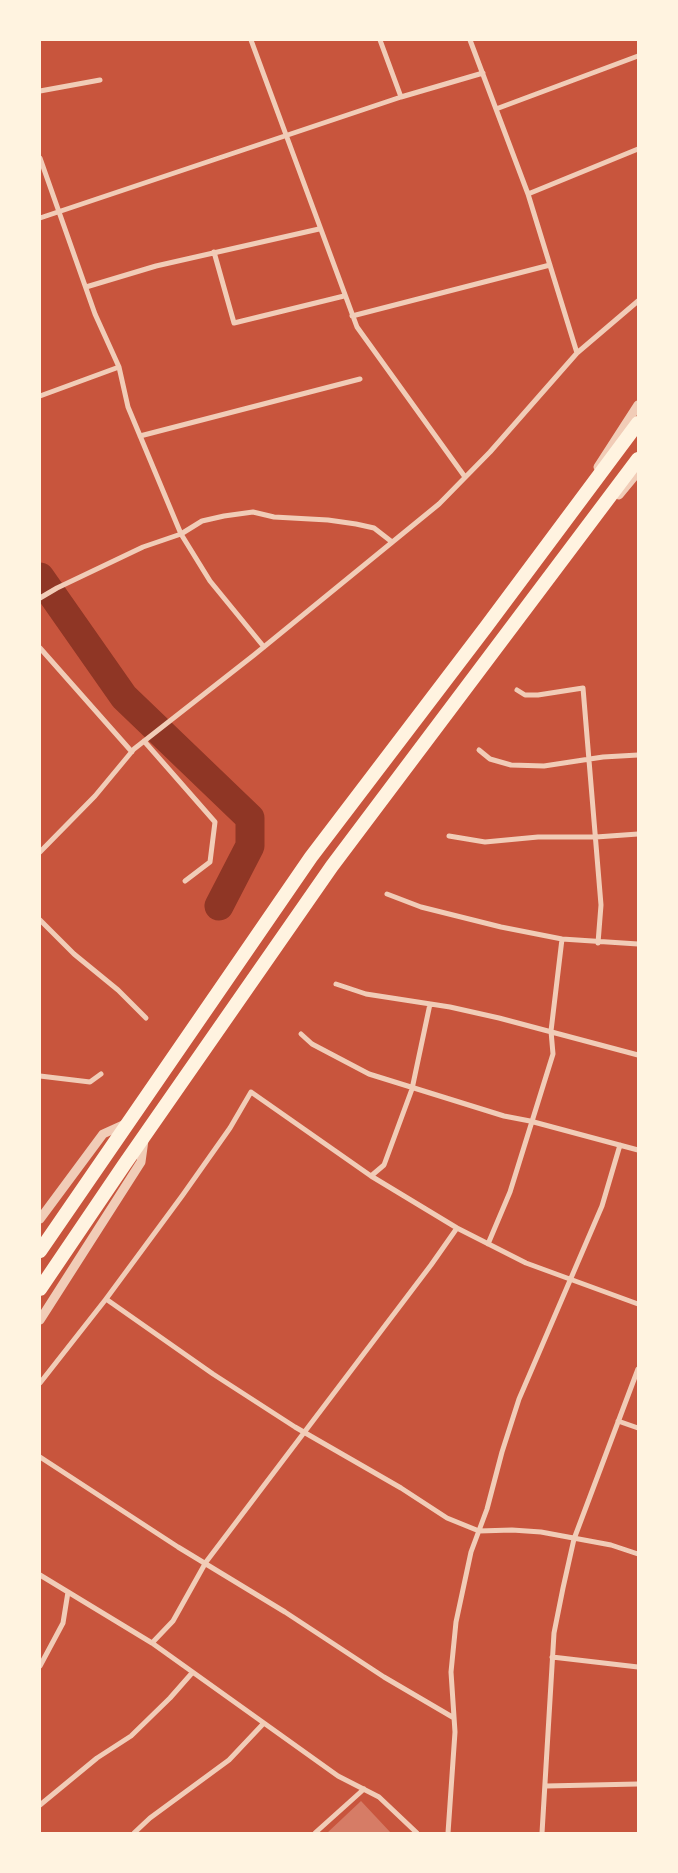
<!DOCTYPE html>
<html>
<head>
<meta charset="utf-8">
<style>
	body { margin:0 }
	#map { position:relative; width:678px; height:1873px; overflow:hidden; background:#c8553d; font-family:"Nunito Sans",sans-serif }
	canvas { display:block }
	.frame { position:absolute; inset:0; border:41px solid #fff3e0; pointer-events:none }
</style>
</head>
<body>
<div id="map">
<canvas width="678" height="1873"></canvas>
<div class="frame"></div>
</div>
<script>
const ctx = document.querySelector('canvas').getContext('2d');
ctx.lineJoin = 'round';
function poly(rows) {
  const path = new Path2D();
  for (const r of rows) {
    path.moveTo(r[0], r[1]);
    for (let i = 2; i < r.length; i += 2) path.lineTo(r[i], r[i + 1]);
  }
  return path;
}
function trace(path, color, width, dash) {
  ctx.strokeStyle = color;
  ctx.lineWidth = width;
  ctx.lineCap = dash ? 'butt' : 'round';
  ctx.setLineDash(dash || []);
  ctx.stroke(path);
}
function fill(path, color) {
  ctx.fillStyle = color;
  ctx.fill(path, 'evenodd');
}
trace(poly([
	[40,577,124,697,250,818,250,846,219,906]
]), '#8f3625', 29);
fill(poly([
	[361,1801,391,1833,327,1833]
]), '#d67c66');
trace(poly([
	[251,40,357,327,465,477],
	[380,40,401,97],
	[40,91,100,80],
	[496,109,638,56],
	[40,158,95,314,119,367,128,407,181,534,210,581,264,647],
	[528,194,638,149],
	[40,218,401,97,483,73],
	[214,252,234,323,344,296],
	[86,287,156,266,319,229],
	[352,316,550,265],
	[577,353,638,301],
	[40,396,119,367],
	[140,436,360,379],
	[40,598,57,588,143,547,181,534,202,521,224,516,253,512,274,517,328,520,356,524,374,528,392,542],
	[40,648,132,752],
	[517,690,525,695,538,695,583,688,601,905,598,943],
	[144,741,215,822,210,862,185,881],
	[479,750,490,759,511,765,544,766,603,757,638,755],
	[449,836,485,842,538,837,596,837,638,834],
	[40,852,95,796,134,749,254,655,439,504,490,452,577,353,528,194,470,40],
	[387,894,421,907,501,927,562,939,638,944],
	[40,920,74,954,118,990,146,1018],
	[336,984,366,994,450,1007,499,1018,638,1055],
	[301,1034,312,1044,369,1074,504,1116,530,1121,638,1150],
	[40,1076,90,1082,101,1074],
	[371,1176,384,1165,412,1089,430,1004],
	[488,1244,510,1192,553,1054,551,1031,562,939],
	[106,1299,213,1374,295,1427,401,1488,447,1518,479,1531,512,1530,541,1532,611,1545,638,1554],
	[40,1383,106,1299,182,1196,230,1128,251,1092,371,1176,457,1228,526,1263,638,1304],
	[618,1421,638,1428],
	[40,1457,178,1547,285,1612,384,1677,454,1718],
	[40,1575,152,1643,338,1776,379,1797,417,1833],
	[152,1643,173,1621,206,1562,431,1265,457,1228],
	[552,1657,638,1667],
	[40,1666,63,1623,68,1592],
	[546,1786,638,1784],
	[40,1805,97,1758,131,1736,170,1698,192,1673],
	[134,1833,150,1818,229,1760,263,1724],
	[315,1833,364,1789],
	[448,1833,455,1732,451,1672,456,1622,471,1552,487,1509,502,1452,519,1399,602,1206,620,1145],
	[542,1833,554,1633,563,1588,574,1539,638,1369]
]), '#f1ccb7', 5);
trace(poly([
	[598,467,638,405],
	[619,495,638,472],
	[40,1219,103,1134,125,1124],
	[40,1320,141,1162,144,1140]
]), '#f1ccb7', 9);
trace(poly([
	[40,1251,311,857,486,627,638,423],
	[40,1289,124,1165,332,866,638,459]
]), '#fff3e0', 14);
</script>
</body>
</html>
